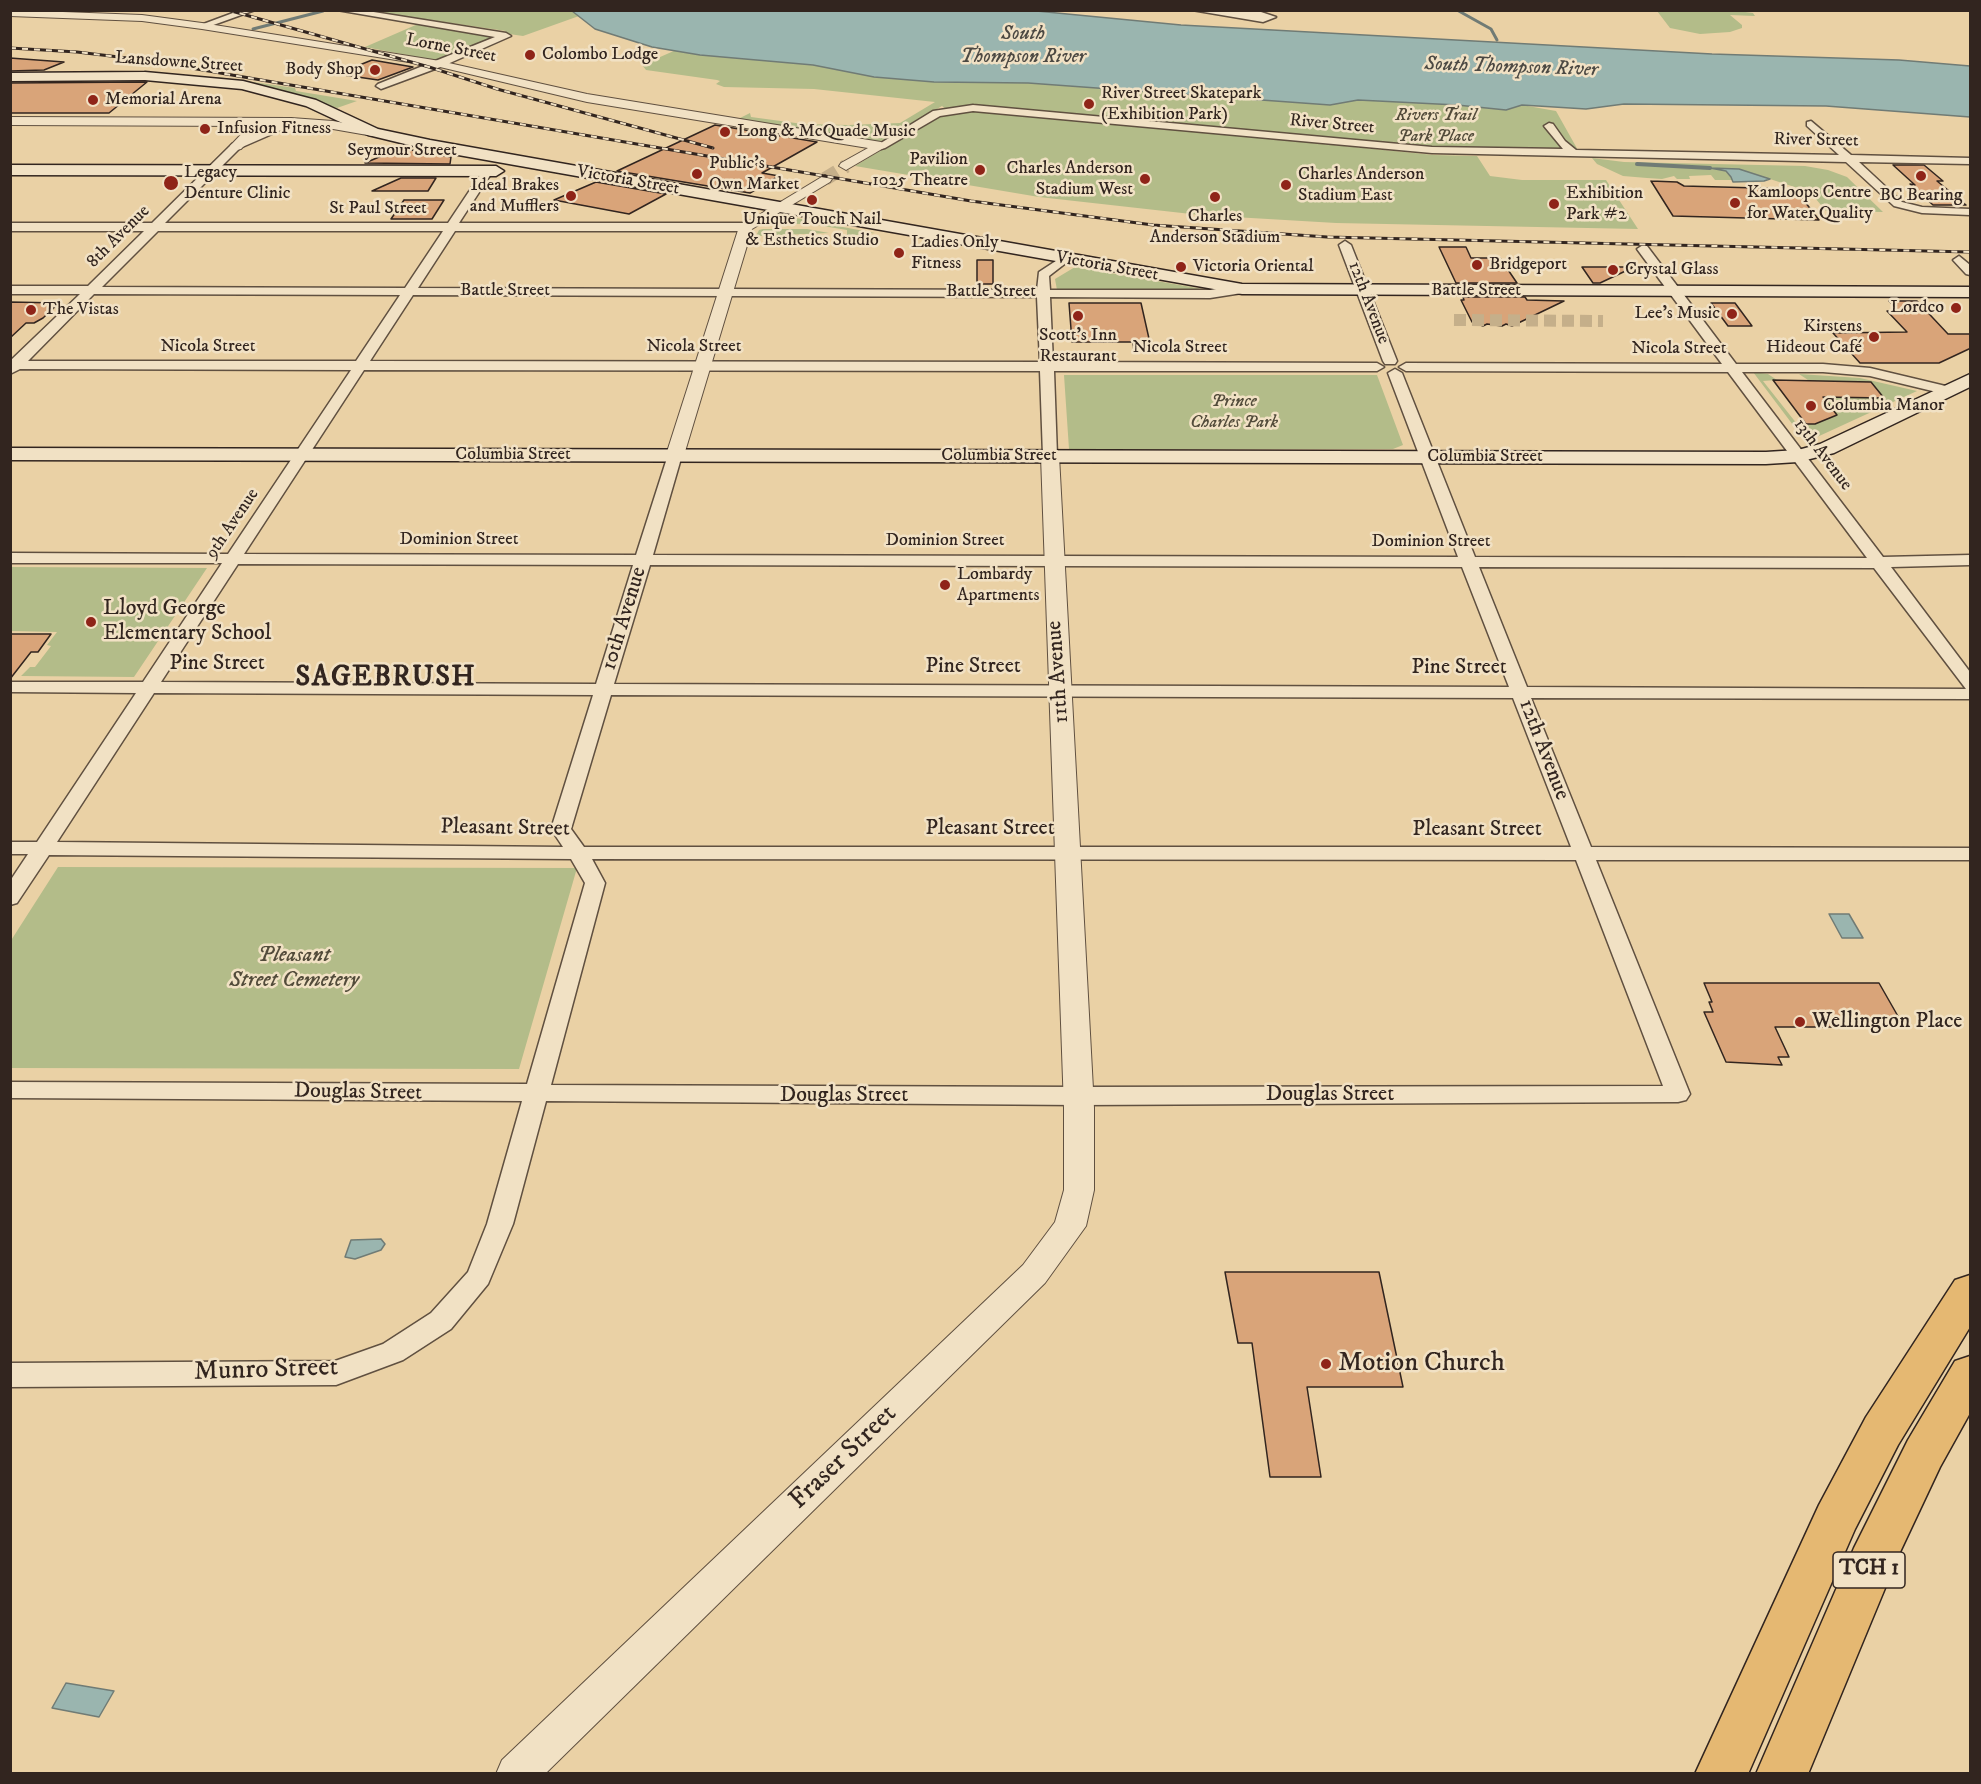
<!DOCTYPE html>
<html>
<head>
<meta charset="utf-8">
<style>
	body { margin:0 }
	#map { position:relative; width:1981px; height:1784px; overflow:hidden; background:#ead1a5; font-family:"IM FELL DW Pica",serif }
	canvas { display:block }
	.frame { position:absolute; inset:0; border:12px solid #32251f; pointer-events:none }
</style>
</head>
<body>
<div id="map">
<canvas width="1981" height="1784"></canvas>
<div class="frame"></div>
</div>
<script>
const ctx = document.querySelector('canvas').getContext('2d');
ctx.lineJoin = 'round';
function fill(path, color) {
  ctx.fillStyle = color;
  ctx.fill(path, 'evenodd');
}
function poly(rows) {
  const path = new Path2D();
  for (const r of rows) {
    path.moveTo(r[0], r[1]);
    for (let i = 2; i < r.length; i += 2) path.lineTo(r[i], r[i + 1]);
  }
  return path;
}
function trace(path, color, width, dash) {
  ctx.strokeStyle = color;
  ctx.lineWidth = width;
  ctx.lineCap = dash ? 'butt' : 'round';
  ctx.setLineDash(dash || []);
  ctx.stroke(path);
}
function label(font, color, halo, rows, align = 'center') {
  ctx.font = font + ' "IM FELL DW Pica",serif';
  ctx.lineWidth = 5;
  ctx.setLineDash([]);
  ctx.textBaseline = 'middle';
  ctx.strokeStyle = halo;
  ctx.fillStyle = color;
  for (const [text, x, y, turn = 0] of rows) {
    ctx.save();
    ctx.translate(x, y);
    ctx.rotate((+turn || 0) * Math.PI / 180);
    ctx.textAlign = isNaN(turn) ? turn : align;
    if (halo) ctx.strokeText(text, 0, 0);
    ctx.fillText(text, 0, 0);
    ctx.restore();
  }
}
fill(poly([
	[572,10,579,16,523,36,502,33,506,31,368,11],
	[1657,11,1738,11,1753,13,1755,16,1730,15,1742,25,1742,28,1730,32,1700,34,1670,28],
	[418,24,497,37,438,61,365,47],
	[676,50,700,55,813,65,874,77,934,82,1028,83,1330,105,1358,100,1457,105,1506,110,1522,105,1556,111,1579,152,1432,149,973,107,947,110,942,106,879,143,738,119,750,113,751,117,803,124,848,125,900,123,935,102,814,89,724,87,716,84,720,81,717,80,646,70,642,65],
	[218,77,295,88,296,91,357,101,337,108,273,89,214,79],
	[974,109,1434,155,1477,156,1490,176,1522,180,1606,180,1638,229,1336,223,1200,215,1039,197,855,166,940,114],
	[1592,158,1624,162,1805,166,1828,170,1847,177,1883,212,1826,211,1810,192,1739,169,1714,168,1726,171,1733,180,1715,180,1711,175,1689,176,1690,179,1677,179,1674,176,1662,179,1647,178,1623,176,1597,164],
	[786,216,832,225,875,233,847,236,847,230,811,224,775,224,771,222,775,217],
	[763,229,807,229,829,233,756,236,759,230],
	[1075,267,1203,289,1057,290,1055,279],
	[1753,372,1768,374,1777,380,1763,381,1797,424,1815,424,1836,415,1823,397,1873,398,1881,394,1873,385,1811,382,1799,374,1860,378,1917,391,1817,437,1799,433],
	[1064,375,1377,375,1403,445,1393,449,1069,449],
	[11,567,207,568,134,677,21,676,30,667,35,667,51,646,47,645,57,632,11,631],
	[58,867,577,868,519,1069,11,1068,10,942]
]), '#b3bc89');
const water = poly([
	[1026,10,1181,25,1712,54,1899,60,1970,66,1970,117,1826,106,1624,104,1586,109,1522,105,1506,110,1457,105,1358,100,1330,105,1028,83,934,82,874,77,813,65,700,55,652,47,595,29,572,11,1026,10],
	[1710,168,1739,169,1770,179,1764,181,1733,182,1731,177,1726,171,1710,168],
	[1829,914,1849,914,1863,938,1842,938,1829,914],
	[381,1239,385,1244,381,1250,355,1259,345,1257,351,1240,381,1239],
	[66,1683,114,1691,99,1717,52,1708,66,1683]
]);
fill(water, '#9ab5af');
trace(water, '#707b75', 1.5);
trace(poly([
	[1457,10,1491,29,1497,40],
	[253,29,323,11]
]), '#707b75', 3);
trace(poly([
	[1637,164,1710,168]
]), '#707b75', 4);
const building = poly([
	[10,58,64,62,44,70,10,71,10,58],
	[372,60,413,67,378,80,337,74,372,60],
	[147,82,109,113,10,113,10,83,147,82],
	[715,125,817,142,762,173,779,176,750,193,617,171,715,125],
	[400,148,451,157,450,164,365,163,400,148],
	[1893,165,1924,165,1943,181,1937,181,1966,205,1933,205,1910,184,1915,185,1893,165],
	[401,178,436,178,428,191,372,191,401,178],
	[1651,181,1677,182,1684,186,1795,189,1819,220,1673,216,1651,181],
	[596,182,666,194,629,214,554,200,596,182],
	[404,200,444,200,432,219,391,219,404,200],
	[1439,247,1466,247,1471,258,1500,258,1517,283,1456,283,1439,247],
	[977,260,993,260,993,284,977,284,977,260],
	[1582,267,1634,267,1600,283,1593,283,1582,267],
	[1463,297,1525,297,1527,300,1564,301,1512,326,1506,324,1502,326,1487,324,1483,326,1472,322,1461,300,1464,300,1463,297],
	[1889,301,1917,301,1948,334,1971,334,1971,348,1939,363,1860,363,1833,333,1907,332,1887,311,1898,311,1889,301],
	[10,302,59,303,43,318,34,323,26,323,10,338,10,302],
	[1069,303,1141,303,1152,352,1134,352,1133,342,1072,342,1069,303],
	[1711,303,1735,303,1752,326,1728,326,1711,303],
	[1773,380,1871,382,1884,398,1823,397,1837,415,1815,424,1806,424,1773,380],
	[10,634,51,634,38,652,31,652,10,679,10,634],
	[1704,983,1879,983,1899,1018,1889,1018,1893,1027,1775,1027,1789,1057,1778,1057,1782,1065,1726,1062,1704,1012,1713,1012,1709,1002,1712,1002,1704,983],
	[1225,1272,1379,1272,1403,1387,1307,1387,1321,1477,1270,1477,1252,1343,1238,1343,1225,1272]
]);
fill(building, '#d9a479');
trace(building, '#32251f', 1.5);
trace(poly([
	[1454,320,1603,321]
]), '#c5af8a', 12, [12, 6]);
trace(poly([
	[825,179,846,166]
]), '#c5af8a', 14, [14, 8]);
const minor = poly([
	[241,10,255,10,205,28,198,26,241,10],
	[337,10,361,10,506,33,511,36,443,66,381,89,376,86,378,84,495,37,337,10],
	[1192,10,1261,12,1276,17,1263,22,1192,10],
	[973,105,1432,147,1563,149,1544,126,1549,123,1553,124,1565,141,1576,150,1839,155,1807,126,1807,122,1811,121,1851,155,1970,158,1970,164,1859,162,1902,202,1922,207,1970,209,1970,215,1922,213,1894,206,1846,162,1432,153,973,111,940,116,885,148,881,149,876,146,933,111,973,105],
	[291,119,295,120,295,124,240,148,165,223,448,223,484,169,488,168,493,171,459,223,746,223,752,227,746,231,455,231,418,288,1037,290,1039,272,1065,255,1071,259,1049,276,1050,290,1210,290,1242,285,1248,289,1242,293,1210,298,1050,297,1053,362,1377,363,1384,367,1377,371,1054,371,1057,456,1050,460,1043,456,1040,371,364,370,244,554,636,555,668,455,675,451,682,455,653,555,1458,557,1388,373,1395,369,1402,373,1475,557,1867,558,1728,372,1406,371,1399,367,1406,363,1722,364,1637,249,1643,245,1647,246,1736,364,1823,364,1870,368,1954,388,1956,391,1949,395,1870,376,1823,372,1742,372,1883,557,1970,555,1970,565,1891,567,1970,672,1970,699,1531,698,1591,847,1970,848,1970,860,1596,860,1690,1094,1686,1100,1678,1102,1079,1105,546,1101,513,1224,488,1284,451,1329,403,1360,336,1385,10,1387,10,1363,335,1361,383,1344,431,1313,468,1272,487,1224,522,1101,10,1098,10,1082,527,1084,585,883,571,859,49,855,17,903,10,905,10,881,28,854,10,854,10,842,37,842,136,693,10,692,10,682,143,682,222,563,10,563,10,553,228,554,351,370,20,369,10,374,10,361,80,294,10,294,10,286,88,286,144,231,10,231,10,223,152,223,232,144,291,119],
	[158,231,443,231,405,288,102,287,158,231],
	[94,294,400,295,356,361,28,361,94,294],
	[413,295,1037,297,1040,362,370,361,413,295],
	[238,564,633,565,596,684,161,682,238,564],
	[650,565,1462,567,1509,687,614,684,650,565],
	[1479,567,1874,568,1966,689,1527,687,1479,567],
	[154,693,593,695,551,829,563,847,57,842,154,693],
	[611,695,1513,698,1571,847,584,847,571,829,611,695],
	[592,859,1576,860,1663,1086,1079,1087,551,1085,605,883,592,859],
	[1345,241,1351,245,1397,361,1395,364,1385,364,1383,361,1339,245,1345,241],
	[1959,256,1970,265,1970,275,1966,274,1953,260,1959,256]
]);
const tertiary = poly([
	[10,10,142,15,202,23,440,61,587,94,881,142,887,146,846,170,839,166,841,163,868,148,587,102,440,67,202,29,142,21,10,16,10,10],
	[10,117,291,118,333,121,373,128,379,132,373,136,333,129,263,126,241,149,236,150,230,146,249,126,10,125,10,117],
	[825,175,832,179,830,182,752,229,684,455,681,459,675,460,669,459,666,455,739,227,825,175],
	[1050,451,1056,452,1059,456,1094,1108,1094,1190,1086,1226,1045,1283,545,1774,496,1774,502,1760,1023,1265,1055,1222,1064,1190,1064,1108,1041,456,1044,452,1050,451]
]);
const secondary = poly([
	[145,72,243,81,316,100,378,129,430,140,1242,284,1970,287,1970,297,1242,294,430,150,368,135,306,106,242,89,145,80,10,81,10,73,145,72],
	[10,165,496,166,504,171,496,176,10,175,10,165],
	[1970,374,1970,387,1834,453,1798,462,1766,464,10,460,10,448,1766,452,1798,450,1820,444,1970,374]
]);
const motorway = poly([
	[1970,1275,1970,1327,1898,1445,1855,1529,1748,1774,1695,1774,1819,1505,1866,1417,1955,1280,1970,1275],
	[1970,1356,1970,1413,1940,1467,1900,1552,1808,1774,1756,1774,1854,1548,1908,1440,1955,1361,1970,1356]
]);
trace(minor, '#605040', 3);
trace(tertiary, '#605040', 2);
trace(secondary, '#32251f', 3);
trace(motorway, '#32251f', 3);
fill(minor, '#f1e1c4');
fill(tertiary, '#f1e1c4');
fill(secondary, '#f1e1c4');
fill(motorway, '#e5b872');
const rail = poly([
	[228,10,429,67,497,89,713,148],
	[10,48,77,52,144,60,971,201,1153,225,1327,237,1970,252]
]);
trace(rail, '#32251f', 3);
trace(rail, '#f1e1c4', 2, [6]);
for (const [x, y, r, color] of [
	[530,55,6,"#8f2418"],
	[375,70,6,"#8f2418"],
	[93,100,6,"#8f2418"],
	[1089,104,6,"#8f2418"],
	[205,129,6,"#8f2418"],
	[725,132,6,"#8f2418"],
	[980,170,6,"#8f2418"],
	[697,174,6,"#8f2418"],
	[1921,176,6,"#8f2418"],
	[1145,179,6,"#8f2418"],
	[171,183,8,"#8f2418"],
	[1286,185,6,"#8f2418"],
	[571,196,6,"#8f2418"],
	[1215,197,6,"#8f2418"],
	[812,200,6,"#8f2418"],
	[1735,203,6,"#8f2418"],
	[1554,204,6,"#8f2418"],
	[899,253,6,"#8f2418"],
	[1477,265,6,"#8f2418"],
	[1181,267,6,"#8f2418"],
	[1613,270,6,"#8f2418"],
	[1956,308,6,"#8f2418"],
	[31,310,6,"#8f2418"],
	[1732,314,6,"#8f2418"],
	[1078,316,6,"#8f2418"],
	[1874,337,6,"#8f2418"],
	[1811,406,6,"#8f2418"],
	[945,585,6,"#8f2418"],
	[91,622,6,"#8f2418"],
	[1800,1022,6,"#8f2418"],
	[1326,1364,6,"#8f2418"]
]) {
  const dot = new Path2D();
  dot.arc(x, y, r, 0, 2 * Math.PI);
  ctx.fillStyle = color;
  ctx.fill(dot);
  trace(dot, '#f1e1c4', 2);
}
label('18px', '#32251f', '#f1e1c4', [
	["Lorne Street",451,49,11],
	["Lansdowne Street",179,63,4],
	["River Street",1332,125,5],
	["River Street",1816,141,1],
	["Seymour Street",402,151],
	["Victoria Street",628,181,10],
	["St Paul Street",378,209],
	["8th Avenue",119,237,-45],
	["Victoria Street",1107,267,10],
	["Battle Street",505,291],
	["Battle Street",1476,291],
	["Battle Street",991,292],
	["12th Avenue",1368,303,69],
	["Nicola Street",208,347],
	["Nicola Street",694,347],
	["Nicola Street",1180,348],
	["Nicola Street",1679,349],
	["Columbia Street",513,455],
	["13th Avenue",1822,455,53],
	["Columbia Street",999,456],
	["Columbia Street",1485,457],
	["9th Avenue",233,524,-56],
	["Dominion Street",459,540],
	["Dominion Street",945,541],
	["Dominion Street",1431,542]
]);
label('18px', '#32251f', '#f1e1c4', [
	["Colombo Lodge",542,55],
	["Body Shop",363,70,"right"],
	["River Street Skatepark",1101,94],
	["(Exhibition Park)",1101,115],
	["Memorial Arena",105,100],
	["Infusion Fitness",217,129],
	["Long & McQuade Music",737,132],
	["Pavilion",968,160,"right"],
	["1025 Theatre",968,181,"right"],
	["Public's",709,164],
	["Own Market",709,185],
	["Charles Anderson",1133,169,"right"],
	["Stadium West",1133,190,"right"],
	["Legacy",184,173],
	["Denture Clinic",184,194],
	["Charles Anderson",1298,175],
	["Stadium East",1298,196],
	["Ideal Brakes",559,186,"right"],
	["and Mufflers",559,207,"right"],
	["Kamloops Centre",1747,193],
	["for Water Quality",1747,214],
	["Exhibition",1566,194],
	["Park #2",1566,215],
	["BC Bearing",1921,196,"center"],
	["Charles",1215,217,"center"],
	["Anderson Stadium",1215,238,"center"],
	["Unique Touch Nail",812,220,"center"],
	["& Esthetics Studio",812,241,"center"],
	["Ladies Only",911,243],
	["Fitness",911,264],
	["Bridgeport",1489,265],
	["Victoria Oriental",1193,267],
	["Crystal Glass",1625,270],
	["Lordco",1944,308,"right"],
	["The Vistas",43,310],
	["Lee's Music",1720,314,"right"],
	["Kirstens",1862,327,"right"],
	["Hideout Café",1862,348,"right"],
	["Scott's Inn",1078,336,"center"],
	["Restaurant",1078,357,"center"],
	["Columbia Manor",1823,406],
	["Lombardy",957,575],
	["Apartments",957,596]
], 'left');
label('italic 18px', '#524b3a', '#f1e1c4', [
	["Rivers Trail",1436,116],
	["Park Place",1436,137],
	["Prince",1234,402],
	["Charles Park",1234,423]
]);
label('italic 20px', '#4c4943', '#f1e1c4', [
	["South",1023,35],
	["Thompson River",1023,58],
	["South Thompson River",1511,68,2]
]);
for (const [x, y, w] of [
	[1869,1570,72]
]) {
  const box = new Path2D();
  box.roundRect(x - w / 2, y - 18, w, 36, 4.5);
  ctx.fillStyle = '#f1e1c4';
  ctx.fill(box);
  trace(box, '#32251f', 1.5);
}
label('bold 21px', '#32251f', null, [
	["TCH 1",1869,1570]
]);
label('22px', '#32251f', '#f1e1c4', [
	["Lloyd George",103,609],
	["Elementary School",103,634],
	["Wellington Place",1812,1022]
], 'left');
label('22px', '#32251f', '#f1e1c4', [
	["10th Avenue",625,619,-73],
	["Pine Street",217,664],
	["Pine Street",973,667],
	["Pine Street",1459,668],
	["11th Avenue",1059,672,-94],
	["12th Avenue",1543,750,69],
	["Pleasant Street",505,829,1],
	["Pleasant Street",990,829],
	["Pleasant Street",1477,830],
	["Douglas Street",358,1093,1],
	["Douglas Street",1330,1095],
	["Douglas Street",844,1096]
]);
label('italic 22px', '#524b3a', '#f1e1c4', [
	["Pleasant",294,956],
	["Street Cemetery",294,981]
]);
label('27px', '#32251f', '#f1e1c4', [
	["Motion Church",1338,1364]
], 'left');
label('27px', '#32251f', '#f1e1c4', [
	["Munro Street",266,1371,-2],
	["Fraser Street",844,1458,-44]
]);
ctx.letterSpacing = '1.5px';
label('bold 28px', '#32251f', '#f1e1c4', [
	["SAGEBRUSH",386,679]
]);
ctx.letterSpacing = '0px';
</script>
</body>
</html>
